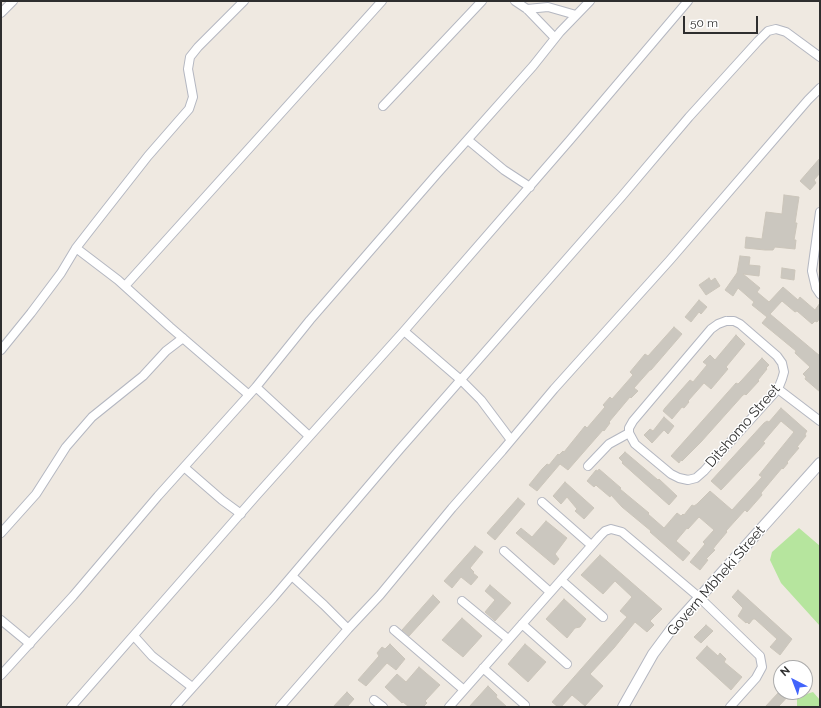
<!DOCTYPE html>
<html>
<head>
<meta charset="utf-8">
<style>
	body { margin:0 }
	#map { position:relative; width:821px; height:708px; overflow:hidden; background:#efe9e1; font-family:Raleway,sans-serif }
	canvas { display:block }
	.frame { position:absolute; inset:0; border:2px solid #2e2e2e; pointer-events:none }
	.north { position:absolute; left:773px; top:660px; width:40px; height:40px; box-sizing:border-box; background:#fff; border:1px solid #ababab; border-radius:50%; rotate:318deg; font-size:11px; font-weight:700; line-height:16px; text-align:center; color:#2e2e2e }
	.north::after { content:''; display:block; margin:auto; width:14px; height:18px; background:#4264fb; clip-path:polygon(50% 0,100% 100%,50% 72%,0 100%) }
	.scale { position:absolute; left:683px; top:16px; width:75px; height:18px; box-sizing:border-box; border:2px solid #2e2e2e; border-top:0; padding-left:5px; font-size:12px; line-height:14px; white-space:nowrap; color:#2e2e2e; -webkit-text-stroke:3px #fff; paint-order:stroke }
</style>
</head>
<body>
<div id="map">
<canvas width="821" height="708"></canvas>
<div class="frame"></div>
<div class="north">N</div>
<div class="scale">50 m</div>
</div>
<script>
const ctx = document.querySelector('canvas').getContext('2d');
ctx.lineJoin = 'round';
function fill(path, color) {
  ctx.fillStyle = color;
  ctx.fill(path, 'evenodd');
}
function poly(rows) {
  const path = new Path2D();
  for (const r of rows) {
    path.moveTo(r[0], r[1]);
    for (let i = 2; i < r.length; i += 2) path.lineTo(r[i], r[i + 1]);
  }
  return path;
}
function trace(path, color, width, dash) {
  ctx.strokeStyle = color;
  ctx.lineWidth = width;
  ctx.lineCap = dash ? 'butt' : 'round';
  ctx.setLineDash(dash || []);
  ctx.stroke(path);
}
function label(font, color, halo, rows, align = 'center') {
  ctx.font = font + ' Raleway,sans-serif';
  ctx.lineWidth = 3;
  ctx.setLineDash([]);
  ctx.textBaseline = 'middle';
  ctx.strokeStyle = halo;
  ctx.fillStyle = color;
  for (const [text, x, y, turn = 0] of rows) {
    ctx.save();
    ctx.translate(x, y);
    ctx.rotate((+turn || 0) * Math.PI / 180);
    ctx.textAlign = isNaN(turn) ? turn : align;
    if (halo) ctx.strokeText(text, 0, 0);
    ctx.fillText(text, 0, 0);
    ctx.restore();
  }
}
fill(poly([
	[799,528,820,546,820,626,781,583,770,560,772,552],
	[813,692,820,700,820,707,797,707,797,697]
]), '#b6e59e');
const building = poly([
	[820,158,820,173,814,180,816,183,810,190,800,181,820,158],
	[784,195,799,197,795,223,797,223,794,240,796,240,795,249,775,247,773,250,765,250,745,248,746,237,762,239,766,212,782,214,784,195],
	[740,256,750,257,749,265,760,266,759,276,743,274,760,288,757,292,769,302,783,287,798,300,800,297,815,310,820,303,820,318,817,322,815,321,812,324,797,311,795,312,782,301,770,314,820,356,820,392,805,379,806,377,803,374,810,367,795,353,796,351,762,323,767,317,752,305,754,302,738,288,733,296,725,290,737,273,740,256],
	[782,268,795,270,794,280,781,278,782,268],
	[709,278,711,281,715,278,720,286,706,295,699,285,709,278],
	[699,300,707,307,701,314,699,312,691,322,685,317,699,300],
	[674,327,682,334,651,370,650,370,634,388,638,391,631,398,630,397,609,422,610,423,604,431,603,430,568,470,560,464,537,491,529,485,542,469,547,464,549,465,558,454,559,455,563,451,564,452,585,426,587,428,605,407,603,405,610,397,612,399,633,375,630,372,645,354,648,356,674,327],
	[736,335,745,344,726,367,728,369,711,389,704,383,688,401,689,402,684,408,682,407,672,419,663,411,665,408,690,380,693,382,707,365,703,362,710,355,715,360,736,335],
	[762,358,769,365,766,368,767,369,758,380,759,381,746,395,745,394,743,395,701,442,682,461,681,460,679,463,671,456,736,383,738,384,741,381,762,358],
	[781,408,807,431,805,434,806,436,797,447,799,448,787,462,788,463,783,469,782,468,761,493,762,495,747,512,745,510,726,531,727,532,716,545,713,549,715,550,706,559,708,560,700,570,690,562,705,544,703,542,714,530,699,517,688,529,687,528,676,541,690,553,683,561,650,532,651,531,622,507,611,495,610,497,597,486,596,485,594,487,587,481,596,470,598,471,599,469,621,488,620,489,649,513,648,514,664,528,677,513,681,516,683,514,684,515,692,505,694,506,697,504,710,491,732,510,762,477,759,475,794,432,781,421,763,442,765,443,759,450,721,490,711,481,764,423,767,421,769,422,781,408],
	[664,417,674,426,668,434,664,430,652,443,644,435,650,429,653,431,664,417],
	[625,452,658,480,659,479,677,496,669,505,622,463,623,462,619,458,625,452],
	[565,482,594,508,584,519,575,511,577,509,567,497,561,504,553,496,565,482],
	[518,498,525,504,495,540,487,533,518,498],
	[546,521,567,538,555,554,559,559,554,565,516,533,521,528,532,537,546,521],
	[475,546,483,552,470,568,474,572,473,573,478,577,471,585,461,577,452,588,444,581,475,546],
	[600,555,662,609,650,621,654,625,647,632,635,622,614,648,590,674,603,686,585,706,572,695,561,707,558,707,552,702,627,617,620,611,632,597,615,581,603,594,581,575,600,555],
	[490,585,511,603,495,621,485,612,495,600,485,591,490,585],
	[738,590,792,639,780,655,770,647,777,639,755,619,753,619,749,624,747,622,746,623,738,616,743,608,732,597,738,590],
	[433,595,440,602,409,636,402,630,433,595],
	[564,599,586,619,580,627,575,628,567,638,546,619,564,599],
	[462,618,482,636,463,657,442,640,462,618],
	[706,625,713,631,701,643,694,637,706,625],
	[390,644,405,659,396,670,387,663,366,686,358,680,379,656,377,653,382,647,385,649,390,644],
	[525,644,546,662,528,682,508,664,525,644],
	[707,646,718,656,720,653,726,659,724,662,742,677,731,690,696,658,707,646],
	[419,667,440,685,425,701,427,703,423,707,409,707,403,702,402,703,385,687,397,674,406,682,419,667],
	[488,686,497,695,496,697,507,707,469,707,488,686],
	[347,692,354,699,347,707,333,707,347,692],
	[779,692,792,692,778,707,765,707,779,692]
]);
fill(building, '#cbc7bf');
trace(building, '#cbc5ba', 1);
const minor = poly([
	[515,1,527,9,555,38],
	[527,9,548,7,576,15],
	[1,13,13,1],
	[383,106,482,1],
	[468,140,504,170,530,187],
	[820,212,812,271,816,288,820,294],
	[76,248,118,280,170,327,249,395],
	[125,286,382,1],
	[726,321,734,321,740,324,777,356,782,363,784,372,782,379,778,389,704,471,696,478,688,480,679,478,671,474,635,444,629,433,629,428,633,421,711,329,718,324,726,321],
	[404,331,462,381,481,400,511,440],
	[1,350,31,313,61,273,76,248,97,221,148,156,189,109,193,97,188,69,190,57,198,47,244,1],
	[256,387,309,436],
	[778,389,820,421],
	[588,466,609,444,629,433],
	[184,467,222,500,241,514],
	[542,502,591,545],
	[1,533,36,494,66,447,92,417,143,376,166,351,183,338],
	[504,551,550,592],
	[292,576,324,605,348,629],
	[561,580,603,617],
	[462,601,508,639],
	[1,620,30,644],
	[522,624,567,664],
	[394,630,464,690],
	[134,636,152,656,192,687],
	[483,668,525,705],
	[1,675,73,596,158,496,256,387,310,320,436,175,533,66,560,32,590,1],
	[374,700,383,707],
	[71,707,255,497,404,331,570,140,688,1],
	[175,707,273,598,400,449,622,196,689,117,758,41,768,31,776,29,786,32,820,57],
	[280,707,348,629,380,595,452,508,502,451,554,389,670,260,808,100,820,88],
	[449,707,600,536,605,531,611,529,622,532,700,598,760,656,762,667,756,678,730,707]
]);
const tertiary = poly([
	[623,707,653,654,673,627,820,463]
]);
trace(minor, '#b4b7c1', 10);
trace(tertiary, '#b4b7c1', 12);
trace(minor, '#fff', 8);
trace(tertiary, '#fff', 10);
label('14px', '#2e2e2e', '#fff', [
	["Ditshomo Street",743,426,-49],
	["Govern Mbheki Street",716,581,-49]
]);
</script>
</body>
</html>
